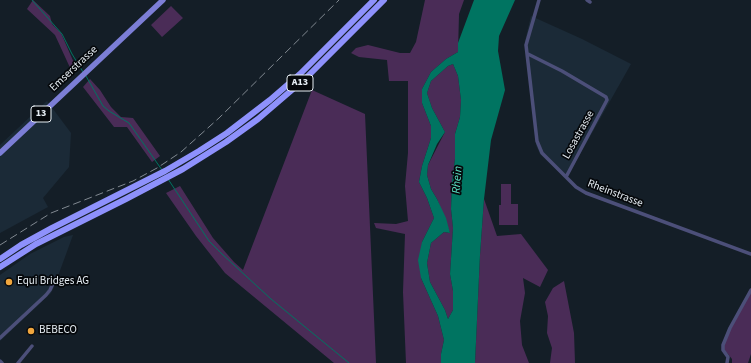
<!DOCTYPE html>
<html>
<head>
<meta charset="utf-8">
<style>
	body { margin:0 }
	canvas { display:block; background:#141e27 }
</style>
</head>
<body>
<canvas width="751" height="363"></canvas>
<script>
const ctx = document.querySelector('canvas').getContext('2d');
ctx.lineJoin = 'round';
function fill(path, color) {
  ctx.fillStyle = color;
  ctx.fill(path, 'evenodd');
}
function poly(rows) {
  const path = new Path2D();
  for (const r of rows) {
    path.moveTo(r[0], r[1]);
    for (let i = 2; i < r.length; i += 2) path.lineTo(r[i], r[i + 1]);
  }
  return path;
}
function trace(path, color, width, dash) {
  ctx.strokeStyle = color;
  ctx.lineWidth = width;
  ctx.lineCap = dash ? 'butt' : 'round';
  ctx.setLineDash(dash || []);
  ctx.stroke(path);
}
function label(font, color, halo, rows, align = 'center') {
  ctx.font = font + ' "Source Sans 3",sans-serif';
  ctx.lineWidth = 3.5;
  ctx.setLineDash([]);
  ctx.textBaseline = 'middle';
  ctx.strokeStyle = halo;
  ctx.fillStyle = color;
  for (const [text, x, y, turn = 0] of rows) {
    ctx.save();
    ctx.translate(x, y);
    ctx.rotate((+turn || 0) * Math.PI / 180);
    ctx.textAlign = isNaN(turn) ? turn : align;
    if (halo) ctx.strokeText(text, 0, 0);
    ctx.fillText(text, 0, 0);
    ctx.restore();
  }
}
fill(poly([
	[531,16,582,39,631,64,566,179,540,154,536,145,525,41],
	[47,101,71,133,69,167,43,198,48,207,0,233,0,145],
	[73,235,54,287,51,293,0,341,0,275,30,254,64,237]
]), '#1b2a37');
fill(poly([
	[33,0,50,16,52,24,61,33,77,70,72,72,55,35,27,9],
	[425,0,464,0,459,14,458,52,446,59,431,72,422,89,422,103,431,126,431,138,422,166,419,182,427,198,434,218,422,242,421,278,438,316,444,340,441,354,441,363,406,363,403,292,405,234,376,228,374,223,396,224,408,221,405,186,408,153,408,81,389,81,387,60,359,57,351,53,356,48,368,45,400,53,410,53,416,42],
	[171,6,183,18,162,37,151,25],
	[453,64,458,76,461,100,460,117,455,134,455,159,452,182,451,209,453,228,450,274,453,291,453,310,448,319,445,310,430,282,427,263,431,243,444,232,450,233,437,199,431,189,427,175,428,165,445,132,432,108,427,93,431,81,448,66],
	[90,79,100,90,111,107,121,117,133,118,160,156,152,162,127,127,114,127,83,87],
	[312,90,365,114,376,363,334,363,225,273,196,236,166,193,180,186,213,238,234,262,243,270],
	[501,184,511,184,511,204,518,204,518,225,499,225,499,205,501,205],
	[484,199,497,236,521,234,548,270,540,287,523,278,525,293,520,321,522,345,529,363,475,363,480,255],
	[564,281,574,333,575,363,550,363,552,348,547,333,548,316,545,302,553,288],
	[751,292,751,354,748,363,732,363,732,359,723,348,725,338]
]), '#4a2c57');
fill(poly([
	[474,0,515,0,499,36,498,51,505,90,491,140,484,199,480,255,475,363,441,363,441,354,444,340,438,316,421,278,418,260,422,242,434,218,427,198,419,182,422,166,431,138,431,126,422,103,422,89,431,72,446,59,458,52,458,43],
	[453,64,458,76,461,100,460,117,455,134,455,159,452,182,451,209,453,228,450,274,453,291,453,310,448,319,445,310,430,282,427,263,431,243,444,232,450,233,446,218,437,199,431,189,427,175,428,165,437,144,445,132,432,108,427,93,431,81,448,66]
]), '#007461');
trace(poly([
	[32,0,62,34,72,54,83,72],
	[86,76,103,106,109,111,129,123,162,170],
	[168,179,209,241,222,254,271,299,349,363]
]), '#007461', 1);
trace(poly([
	[539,0,526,45,537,141,542,153,576,187,586,193,751,254],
	[587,0,590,2],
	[528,54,562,71,606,97,607,100,566,177],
	[0,338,46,295,50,290,56,277],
	[0,361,2,363],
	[18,363,32,346],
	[727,363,728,357,723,350,723,345,730,328,751,290]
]), '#4c4f79', 3.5);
trace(poly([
	[0,153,163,0]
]), '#7c7ed6', 5.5);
trace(poly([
	[0,259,21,245,52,228,165,171,199,151,227,133,270,100,300,74,374,0],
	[0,267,36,244,126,199,183,169,226,142,258,119,307,77,384,0]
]), '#8e91fc', 6);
trace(poly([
	[0,245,51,213,133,181,157,168,181,152,219,118,339,0]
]), '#818991', 1, [8, 4]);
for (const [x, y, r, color] of [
	[9,282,4,"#f0a63e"],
	[31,331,4,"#f0a63e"]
]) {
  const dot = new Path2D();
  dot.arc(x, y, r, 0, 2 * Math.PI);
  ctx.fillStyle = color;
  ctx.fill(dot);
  trace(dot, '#05080b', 1.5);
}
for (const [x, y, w] of [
	[300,83,26],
	[41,114,20]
]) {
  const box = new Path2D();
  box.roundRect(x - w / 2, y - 8, w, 16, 3);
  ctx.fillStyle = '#05080b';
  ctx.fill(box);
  trace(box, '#e6edf3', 1);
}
label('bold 10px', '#e6edf3', null, [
	["A13",300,83],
	["13",41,114]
]);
label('11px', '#e6edf3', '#05080b', [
	["Emserstrasse",74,69,-43],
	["Losastrasse",579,135,-61],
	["Rheinstrasse",615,194,21]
]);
label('11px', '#e6edf3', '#05080b', [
	["Equi Bridges AG",17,282],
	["BEBECO",39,331]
], 'left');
label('italic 12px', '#5be0c3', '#05080b', [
	["Rhein",458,180,-86]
]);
</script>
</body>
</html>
